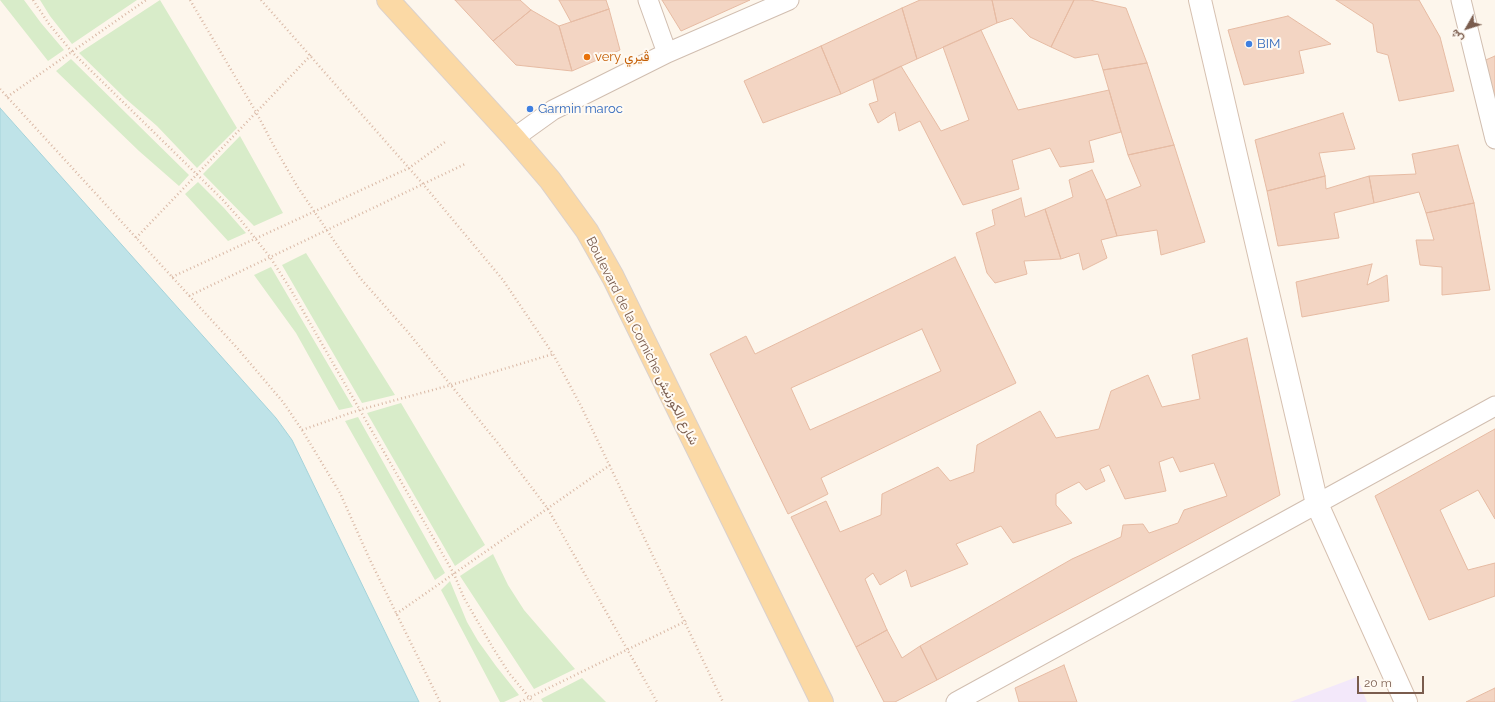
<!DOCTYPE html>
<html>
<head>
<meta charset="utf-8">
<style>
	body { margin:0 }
	#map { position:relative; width:1495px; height:702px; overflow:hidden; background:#fdf6ec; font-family:Raleway,Vazirmatn,sans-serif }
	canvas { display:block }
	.north { position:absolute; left:1447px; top:8px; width:40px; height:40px; -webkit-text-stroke:3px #fffaf3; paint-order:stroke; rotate:231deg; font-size:11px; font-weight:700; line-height:16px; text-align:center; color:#7a5c4d }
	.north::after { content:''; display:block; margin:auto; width:14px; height:18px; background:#7a5c4d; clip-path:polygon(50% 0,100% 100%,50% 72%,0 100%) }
	.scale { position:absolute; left:1357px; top:676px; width:67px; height:18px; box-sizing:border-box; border:2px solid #7a5c4d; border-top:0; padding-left:5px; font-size:12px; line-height:14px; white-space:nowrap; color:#7a5c4d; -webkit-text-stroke:3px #fffaf3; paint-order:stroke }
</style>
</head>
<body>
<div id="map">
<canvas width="1495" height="702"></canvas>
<div class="north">ش</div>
<div class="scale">20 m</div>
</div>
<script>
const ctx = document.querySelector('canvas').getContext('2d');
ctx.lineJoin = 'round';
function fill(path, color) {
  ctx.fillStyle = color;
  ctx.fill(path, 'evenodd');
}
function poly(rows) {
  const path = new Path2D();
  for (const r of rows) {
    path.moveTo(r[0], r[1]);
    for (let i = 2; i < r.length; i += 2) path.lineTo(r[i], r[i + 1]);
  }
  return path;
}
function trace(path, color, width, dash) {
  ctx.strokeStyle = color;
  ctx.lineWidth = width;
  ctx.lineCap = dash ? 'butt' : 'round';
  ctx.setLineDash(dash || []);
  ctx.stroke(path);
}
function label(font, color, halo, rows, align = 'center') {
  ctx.font = font + ' Raleway,Vazirmatn,sans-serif';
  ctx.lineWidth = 4;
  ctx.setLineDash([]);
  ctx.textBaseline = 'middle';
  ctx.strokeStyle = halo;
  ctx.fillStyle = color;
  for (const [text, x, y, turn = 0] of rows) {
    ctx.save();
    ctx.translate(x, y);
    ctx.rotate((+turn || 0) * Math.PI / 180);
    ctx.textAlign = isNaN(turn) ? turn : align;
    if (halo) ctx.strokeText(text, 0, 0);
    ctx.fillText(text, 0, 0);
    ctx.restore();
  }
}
fill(poly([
	[1357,677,1367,702,1290,702]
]), '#f3e8fa');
fill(poly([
	[0,0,24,0,41,23,64,50,48,61],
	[40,0,137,0,72,44,50,16],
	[160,0,237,128,197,168,157,126,126,99,79,53],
	[71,59,189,175,179,186,139,151,56,71],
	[240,136,283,213,254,226,203,174],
	[198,182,224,208,246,233,228,241,185,194],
	[306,253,395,395,362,403,282,265],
	[271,267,353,407,339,410,296,333,254,275],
	[401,403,485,545,455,566,367,413],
	[358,417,445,573,435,580,345,421],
	[493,554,508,585,524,610,575,669,534,689,460,576],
	[450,581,467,622,478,641,496,666,519,695,504,702,500,702,441,590],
	[582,678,606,702,543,702,541,699]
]), '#d8ecc9');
const water = poly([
	[0,108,276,418,292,440,419,702,0,702,0,108]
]);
fill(water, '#bfe3e8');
trace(water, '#a5d3da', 1);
const building = poly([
	[455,0,520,0,531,10,493,41,455,0],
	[559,0,606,0,609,9,571,22,559,0],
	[662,0,750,0,681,31,662,0],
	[920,0,992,0,997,23,917,59,902,8,920,0],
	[992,0,1074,0,1051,47,1030,37,1012,18,997,23,992,0],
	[1074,0,1090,0,1126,8,1147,63,1103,70,1098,54,1075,58,1051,47,1074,0],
	[1336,0,1419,0,1440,37,1454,91,1399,101,1388,55,1377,52,1373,24,1336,0],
	[902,8,917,59,841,94,821,46,902,8],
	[609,9,620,50,572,71,559,26,609,9],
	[531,10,559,26,572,71,516,65,493,41,531,10],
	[1288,16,1331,44,1299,51,1304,73,1244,85,1228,30,1288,16],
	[981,30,1018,110,1109,90,1121,132,1089,141,1094,162,1060,167,1050,148,1012,160,1019,189,963,205,920,121,899,131,895,112,878,123,869,104,878,101,873,80,901,66,941,131,969,120,943,47,981,30],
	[821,46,841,94,763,123,744,81,821,46],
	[1495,56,1495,112,1481,62,1495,56],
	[1147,63,1174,145,1128,155,1103,70,1147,63],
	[1343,113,1355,149,1319,153,1325,176,1267,191,1255,140,1343,113],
	[1174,145,1205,242,1161,255,1157,230,1117,236,1106,200,1141,186,1128,155,1174,145],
	[1458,145,1474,203,1426,213,1419,192,1374,203,1369,176,1416,174,1412,154,1458,145],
	[1092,170,1106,200,1117,236,1101,240,1107,258,1083,270,1079,253,1061,259,1045,209,1073,197,1069,180,1092,170],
	[1325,176,1326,189,1369,176,1374,203,1334,213,1339,238,1278,246,1267,191,1325,176],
	[1021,198,1025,217,1045,209,1061,259,1024,261,1027,274,995,283,987,273,976,233,995,225,992,210,1021,198],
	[1474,203,1490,290,1442,295,1442,267,1420,265,1416,240,1434,240,1426,213,1474,203],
	[955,257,1016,383,821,478,828,494,788,514,710,354,746,336,755,354,955,257],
	[922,329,941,371,810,430,791,388,922,329],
	[1372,264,1367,285,1387,275,1389,301,1302,317,1296,282,1372,264],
	[1247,338,1280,495,937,680,920,646,1072,559,1121,537,1123,525,1143,524,1149,533,1178,523,1184,510,1227,496,1214,463,1180,472,1173,457,1159,462,1166,491,1125,499,1109,465,1100,469,1105,481,1086,490,1079,482,1056,494,1056,505,1072,523,1013,543,1001,526,956,544,968,564,911,587,906,570,880,585,873,573,865,579,887,630,856,647,791,517,826,501,840,532,881,515,882,494,938,467,950,481,974,472,977,445,1040,411,1056,438,1099,429,1111,391,1148,375,1162,407,1200,399,1192,355,1247,338],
	[1495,429,1495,519,1478,490,1440,510,1468,570,1495,563,1495,596,1429,620,1375,496,1495,429],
	[887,630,902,658,920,646,937,680,895,702,884,702,856,647,887,630],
	[1064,665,1077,702,1019,702,1015,688,1064,665],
	[1495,688,1495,702,1466,702,1495,688]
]);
fill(building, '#f3d5c3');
trace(building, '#e6bba3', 1);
const street = poly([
	[648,0,667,53],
	[1461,0,1495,139],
	[514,138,553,110,667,53,789,0],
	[956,702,1495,406]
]);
const secondary = poly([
	[1200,0,1317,504,1406,702]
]);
const primary = poly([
	[388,0,514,138,550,180,587,231,613,277,822,702]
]);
trace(street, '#d1beb0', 21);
trace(secondary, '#d6c0b0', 24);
trace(primary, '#dad1cd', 24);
trace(poly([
	[33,0,49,24,72,52,222,199,239,218,270,257,291,290,454,574,464,598,493,648,509,673,533,702],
	[190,0,256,112,275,148,297,186,341,251,361,279,407,331,501,447,548,509,657,702],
	[261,0,423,184,503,280,553,354,581,406,723,702],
	[0,89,238,349,283,402,302,430,340,493,370,560,440,702],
	[7,97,146,0],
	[136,238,311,55],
	[172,277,409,168,445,142],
	[189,296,465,164],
	[302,430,359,410,451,385,553,354],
	[396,614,610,465],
	[520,702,686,621]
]), '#d9b8a5', 2.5, [1, 3]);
trace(street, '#fff', 19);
trace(secondary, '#fff', 22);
trace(primary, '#fbd9a5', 22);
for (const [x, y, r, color] of [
	[1249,44,4,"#3f7fe0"],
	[587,57,4,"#e8710a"],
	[530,109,4,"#3f7fe0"]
]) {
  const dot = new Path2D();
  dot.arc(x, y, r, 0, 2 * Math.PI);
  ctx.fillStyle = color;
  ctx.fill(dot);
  trace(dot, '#fffaf3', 1.5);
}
label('13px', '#366cbe', '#fffaf3', [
	["BIM",1257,44],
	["Garmin maroc",538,109]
], 'left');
label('13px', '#c56008', '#fffaf3', [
	["very ڤيري",595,57]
], 'left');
label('13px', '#7a5c4d', '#fffaf3', [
	["Boulevard de la Corniche شارع الكورنيش",642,341,63]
]);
</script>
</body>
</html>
